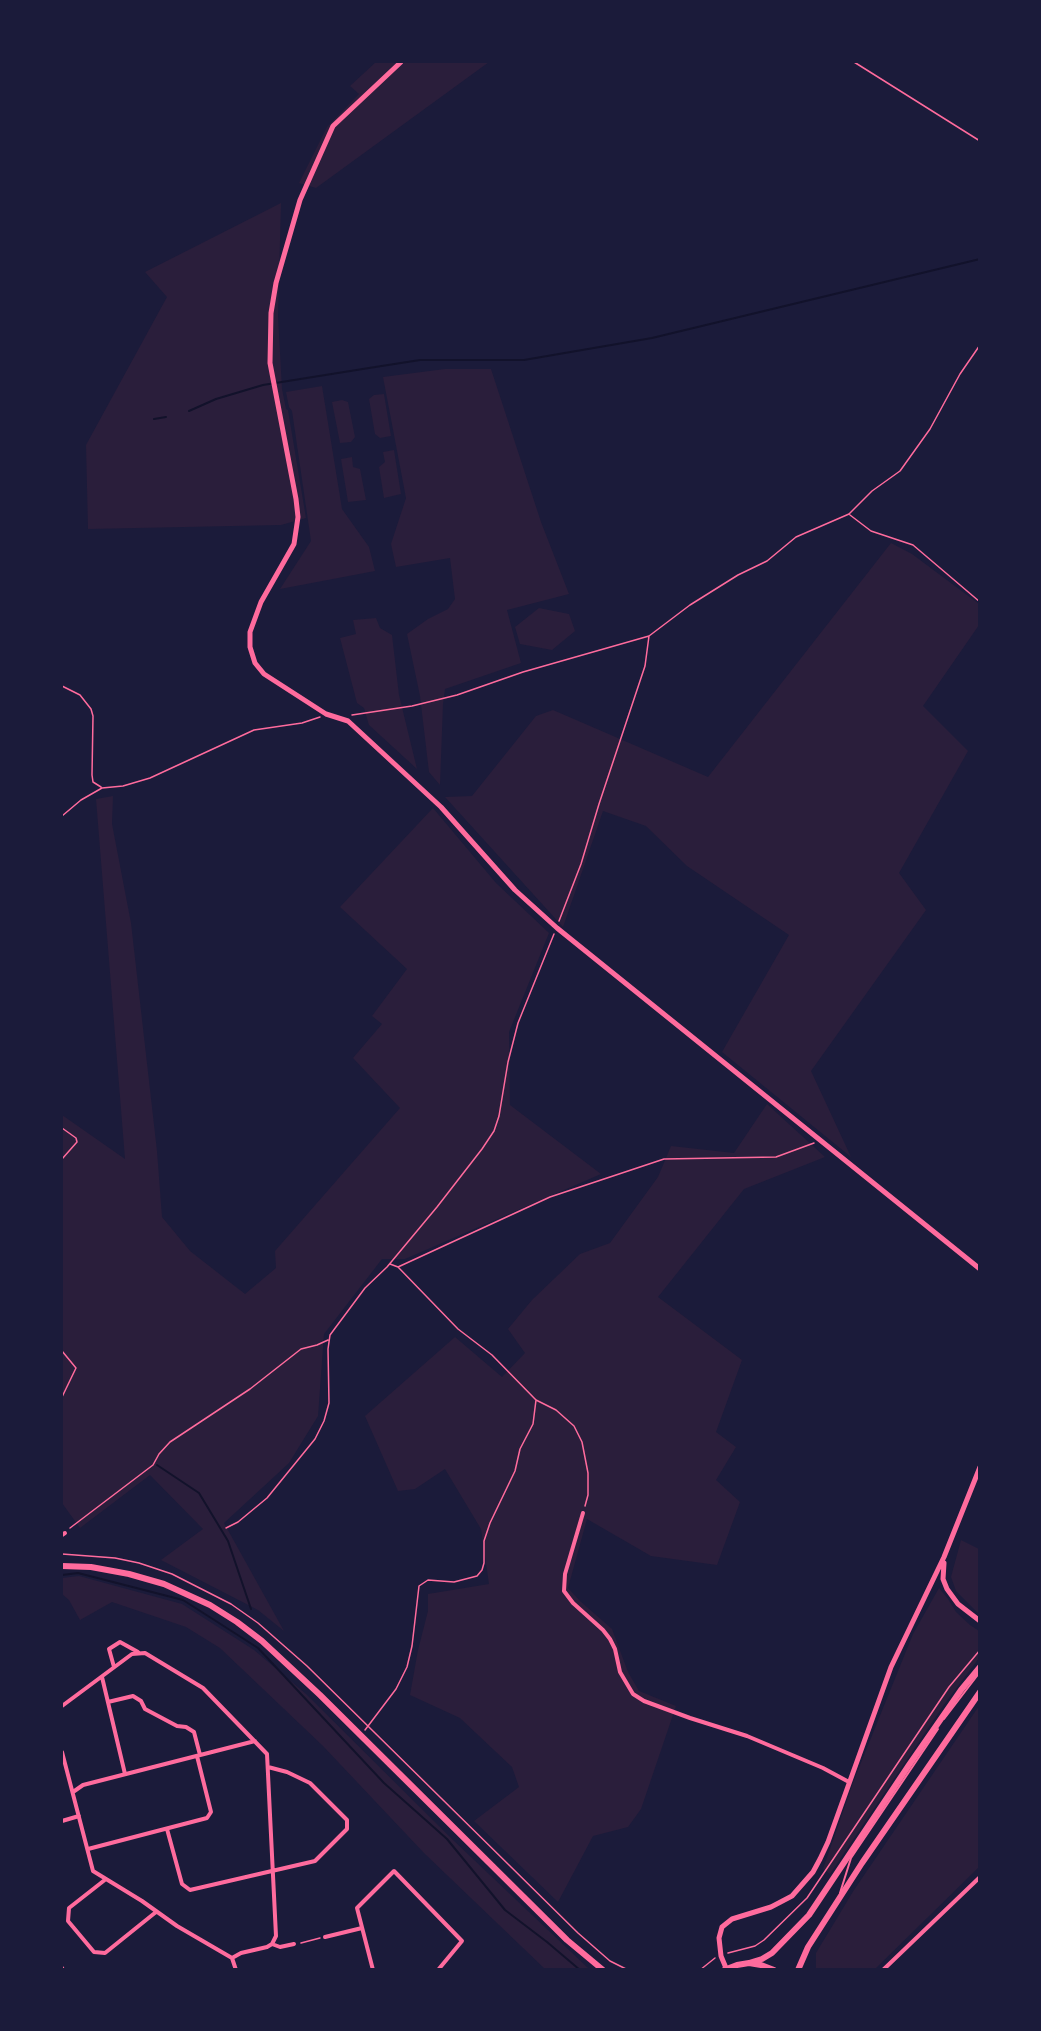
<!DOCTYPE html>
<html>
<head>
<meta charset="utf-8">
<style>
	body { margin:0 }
	#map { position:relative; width:1041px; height:2031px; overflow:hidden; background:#1b1b3a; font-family:"DejaVu Sans",sans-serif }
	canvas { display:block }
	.frame { position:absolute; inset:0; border:63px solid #1b1b3a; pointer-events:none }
</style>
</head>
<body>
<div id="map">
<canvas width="1041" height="2031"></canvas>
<div class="frame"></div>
</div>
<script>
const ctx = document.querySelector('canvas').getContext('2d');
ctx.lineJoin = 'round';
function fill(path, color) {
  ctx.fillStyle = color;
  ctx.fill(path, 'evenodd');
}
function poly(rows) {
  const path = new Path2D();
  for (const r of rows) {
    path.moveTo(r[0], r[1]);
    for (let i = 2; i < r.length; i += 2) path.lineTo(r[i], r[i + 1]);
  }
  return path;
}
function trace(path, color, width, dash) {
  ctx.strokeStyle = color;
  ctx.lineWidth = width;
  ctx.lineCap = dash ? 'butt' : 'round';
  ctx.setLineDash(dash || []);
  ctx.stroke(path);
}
fill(poly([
	[376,62,489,62,316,188,299,183,327,127,359,94,350,86],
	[281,203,278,316,282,389,286,409,288,410,306,518,281,525,88,529,86,445,167,297,145,272],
	[445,369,491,369,541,522,569,594,507,610,521,663,445,689,443,704,440,785,429,772,420,696,407,634,428,619,448,609,455,599,450,558,396,567,391,544,406,498,383,377],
	[322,386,342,509,369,547,375,571,280,589,311,541,292,411,289,407,286,392],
	[384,394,391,436,380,438,375,434,369,399,374,395],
	[342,400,348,402,355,437,351,442,340,443,332,402],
	[394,450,401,494,384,498,379,467,385,462,383,452],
	[352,457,353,467,360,469,366,500,348,502,341,459],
	[891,543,912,554,979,604,979,625,923,706,968,751,899,873,926,910,811,1071,851,1157,722,1052,789,935,687,866,646,826,603,811,563,927,445,797,472,796,536,716,553,710,708,777],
	[539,608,569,614,575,631,552,650,520,644,515,627],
	[376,618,380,628,392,635,399,695,417,769,369,725,364,708,357,703,340,638,356,634,353,620],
	[113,796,112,824,131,923,157,1151,162,1217,190,1251,245,1294,276,1268,275,1251,400,1108,353,1058,382,1024,372,1016,407,969,340,907,433,808,496,883,549,933,509,1032,510,1105,601,1174,405,1259,382,1259,324,1334,318,1416,289,1463,224,1523,284,1631,258,1610,161,1560,203,1529,150,1475,80,1528,62,1503,62,1115,125,1159,96,799],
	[767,1104,825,1157,744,1189,658,1297,742,1360,716,1432,736,1447,716,1480,740,1502,717,1565,651,1556,587,1519,568,1588,580,1601,612,1629,628,1672,639,1691,676,1706,641,1809,628,1827,593,1836,558,1902,474,1821,519,1787,512,1767,460,1718,410,1695,418,1650,428,1611,428,1594,489,1584,481,1529,445,1469,415,1489,398,1491,365,1416,455,1337,502,1377,525,1353,508,1329,532,1300,580,1254,610,1243,658,1177,671,1146,734,1153],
	[961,1540,979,1549,979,1614,956,1591,951,1577],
	[79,1576,182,1604,254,1650,306,1694,453,1840,589,1969,545,1969,424,1853,323,1746,220,1648,186,1627,112,1602,80,1620,69,1600,62,1594,62,1578],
	[939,1588,948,1599,956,1612,970,1625,979,1631,979,1658,943,1706,830,1874,823,1869,854,1780,913,1634],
	[979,1706,979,1867,875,1969,816,1969,816,1953,854,1890]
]), '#2a1e3b');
trace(poly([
	[189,411,216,399,263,385,369,368,420,360,524,360,652,338,980,259],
	[154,419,166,417],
	[157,1465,199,1493,228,1541,251,1609],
	[62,1575,78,1573,183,1600,258,1648,384,1783,447,1839,505,1910,547,1942,580,1970]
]), '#12122b', 2);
trace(poly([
	[854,62,980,141],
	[850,515,871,531,913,545,980,602],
	[62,686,80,695,91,709,93,716,92,775,93,782,101,787],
	[352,715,412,706,457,695,523,672,649,636,690,605,738,575,767,561,796,537,849,514,872,491,900,471,930,429,960,374,980,345],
	[62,816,81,800,102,788,123,786,150,778,254,730,302,723,320,717],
	[559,921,581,864,599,804,645,666,649,636],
	[62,1128,76,1138,77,1142,62,1159],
	[390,1264,398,1267,458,1329,492,1355,536,1400,556,1410,574,1426,582,1442,588,1473,588,1495,585,1506],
	[398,1267,550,1197,664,1159,776,1157,814,1143],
	[62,1351,76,1368,62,1397],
	[70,1528,153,1465,159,1454,170,1442,250,1389,301,1349,317,1345,328,1340],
	[226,1528,238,1522,267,1498,315,1439,324,1421,329,1403,328,1349,330,1335,365,1288,387,1267,437,1207,482,1149,494,1131,499,1116,508,1062,518,1023,554,934],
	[62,1554,115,1558,139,1563,172,1574,231,1604,258,1623,307,1666,578,1933,610,1961,628,1970],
	[365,1730,396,1689,407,1667,412,1646,419,1586,428,1580,454,1582,477,1576,482,1570,484,1563,484,1541,490,1523,515,1471,520,1449,533,1424,536,1400],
	[301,1943,320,1938],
	[728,1953,755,1946,764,1940,807,1898,949,1687,980,1650],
	[700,1970,715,1958]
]), '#ff6b9d', 1.5);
trace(poly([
	[944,1719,980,1672],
	[840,1893,851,1858,938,1729]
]), '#ff6b9d', 2);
trace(poly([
	[583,1513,565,1574,564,1591,573,1603,603,1630,610,1639,615,1649,620,1672,633,1694,644,1701,690,1718,747,1736,823,1768,849,1782],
	[62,1535,65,1533],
	[114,1667,109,1649,120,1642,138,1652],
	[102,1677,125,1774],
	[108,1702,133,1696,141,1701,145,1709,177,1726,186,1727,194,1732,200,1755],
	[62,1706,132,1654,145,1653,203,1688,267,1754,276,1936,272,1944,267,1947,241,1953,232,1958],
	[62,1752,93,1871,142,1901,177,1926,232,1958],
	[73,1792,83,1785,255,1741],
	[62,1821,79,1816],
	[167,1829,182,1884,190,1890,315,1861,347,1829,347,1820,310,1783,287,1772,268,1767],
	[88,1849,207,1818,211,1812,197,1756],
	[106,1879,69,1908,68,1921,94,1952,105,1953,156,1912],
	[325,1937,362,1928],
	[272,1944,280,1947,294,1944],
	[232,1958,236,1970],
	[62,1968,63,1970],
	[373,1970,357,1908,394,1871,462,1941,438,1970],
	[883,1970,980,1877]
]), '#ff6b9d', 4);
trace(poly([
	[401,62,333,126,300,200,276,283,271,313,270,363,296,499,298,517,294,544,261,602,250,632,250,647,255,663,264,674,326,714,348,721,441,807,515,890,557,928,980,1269],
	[944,1563,943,1579,947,1589,958,1604,980,1621],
	[726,1968,721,1956,719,1938,722,1927,732,1919,771,1907,792,1896,813,1872,820,1859,828,1842,891,1667,944,1557,980,1467]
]), '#ff6b9d', 5);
trace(poly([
	[62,1566,91,1567,129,1574,164,1584,210,1605,237,1622,262,1641,320,1695,567,1940,603,1970],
	[749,1963,762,1959,772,1953,809,1915,909,1765,961,1690,980,1667],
	[724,1970,737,1965,749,1963,761,1965,774,1970],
	[798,1970,808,1947,862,1863,980,1692]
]), '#ff6b9d', 6);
</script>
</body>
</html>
